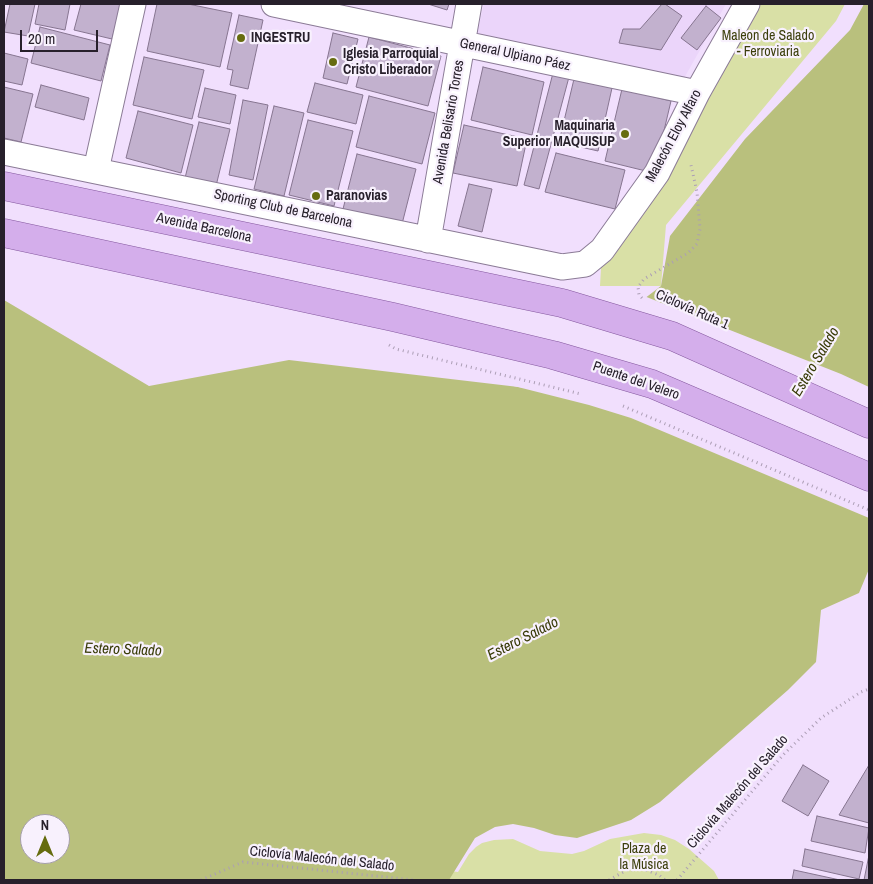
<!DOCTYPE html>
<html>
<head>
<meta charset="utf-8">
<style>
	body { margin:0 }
	#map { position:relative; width:873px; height:884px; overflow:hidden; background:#f1dffd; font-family:"Archivo Narrow",sans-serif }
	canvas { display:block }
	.frame { position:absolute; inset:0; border:5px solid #27202b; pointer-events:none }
	.north { position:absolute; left:20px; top:814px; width:50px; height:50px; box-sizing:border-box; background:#f8f1fd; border:1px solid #a49da9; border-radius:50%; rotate:0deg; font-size:14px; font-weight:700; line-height:20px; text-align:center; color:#27202b }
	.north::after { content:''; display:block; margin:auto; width:18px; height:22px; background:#666c0f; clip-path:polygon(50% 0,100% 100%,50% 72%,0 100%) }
	.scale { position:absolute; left:20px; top:30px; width:78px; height:22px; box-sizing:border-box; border:2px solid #27202b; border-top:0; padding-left:6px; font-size:15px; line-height:18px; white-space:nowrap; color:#27202b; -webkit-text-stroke:4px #f8f1fd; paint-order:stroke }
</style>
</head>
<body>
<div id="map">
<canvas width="873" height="884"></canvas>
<div class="frame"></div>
<div class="north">N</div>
<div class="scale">20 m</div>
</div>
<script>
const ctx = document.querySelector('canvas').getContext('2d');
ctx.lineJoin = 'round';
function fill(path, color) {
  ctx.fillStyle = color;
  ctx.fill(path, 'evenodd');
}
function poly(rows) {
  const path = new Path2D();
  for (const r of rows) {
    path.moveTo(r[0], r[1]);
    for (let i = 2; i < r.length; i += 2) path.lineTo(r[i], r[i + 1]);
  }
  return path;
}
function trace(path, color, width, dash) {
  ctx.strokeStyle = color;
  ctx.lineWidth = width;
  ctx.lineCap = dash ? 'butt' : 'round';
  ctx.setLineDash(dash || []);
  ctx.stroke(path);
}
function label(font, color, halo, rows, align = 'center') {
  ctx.font = font + ' "Archivo Narrow",sans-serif';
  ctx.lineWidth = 4.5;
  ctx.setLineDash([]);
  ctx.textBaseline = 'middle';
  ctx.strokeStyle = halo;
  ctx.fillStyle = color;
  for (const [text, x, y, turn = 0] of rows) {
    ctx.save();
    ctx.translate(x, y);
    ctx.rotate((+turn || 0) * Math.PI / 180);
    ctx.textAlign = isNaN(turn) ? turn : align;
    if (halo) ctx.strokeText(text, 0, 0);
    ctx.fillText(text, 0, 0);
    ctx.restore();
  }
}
fill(poly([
	[484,4,726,4,683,80,477,33]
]), '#ebd5fa');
fill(poly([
	[749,4,845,4,836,21,666,225,661,286,600,286,602,250],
	[644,833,661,835,675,840,689,849,714,871,719,880,299,880,284,850,458,872,469,854,476,847,482,843,494,840,513,839,540,851,572,854,584,851,610,839]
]), '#d9e0a6');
fill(poly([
	[864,4,869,4,869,569,859,593,821,610,816,662,788,690,660,802,631,820,577,838,555,835,534,828,513,824,495,827,475,838,449,880,4,880,4,300,149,386,289,360,527,388,661,286,670,236,745,139,850,30],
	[30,824,60,824,60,854,30,854]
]), '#b9c07d');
fill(poly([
	[644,296,841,374,869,387,869,518,631,418,589,405,498,382,526,386]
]), '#f1dffd');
const building = poly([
	[10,4,35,4,28,36,4,32,10,4],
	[39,4,70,4,65,30,35,24,39,4],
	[81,4,121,4,112,39,74,30,81,4],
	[157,4,188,4,232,13,220,67,147,51,157,4],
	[428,4,449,4,447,10,428,4],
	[662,4,665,4,682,16,661,50,619,43,623,29,640,29,662,4],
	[706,6,721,18,697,50,681,38,706,6],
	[239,15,263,20,248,89,230,85,233,70,227,69,239,15],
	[40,27,110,45,101,81,31,63,40,27],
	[333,33,358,39,347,84,323,78,333,33],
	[369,37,441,56,428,106,356,87,369,37],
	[4,53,28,59,22,85,4,81,4,53],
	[144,57,204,70,192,119,133,105,144,57],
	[483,67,544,82,532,135,471,120,483,67],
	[553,73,569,77,539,189,524,185,553,73],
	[574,79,612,88,598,151,559,142,574,79],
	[315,83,363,95,356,124,307,112,315,83],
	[41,85,89,98,84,120,35,107,41,85],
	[4,87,33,94,21,142,4,138,4,87],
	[205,88,236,95,230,124,198,117,205,88],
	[622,89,671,101,654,173,605,161,622,89],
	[369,96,435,113,422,164,356,147,369,96],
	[243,100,268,105,253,180,229,175,243,100],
	[274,106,304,113,284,196,254,189,274,106],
	[138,111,193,125,181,173,126,158,138,111],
	[308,120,353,131,334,206,289,195,308,120],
	[199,122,230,129,215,190,184,182,199,122],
	[464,125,527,139,517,186,453,173,464,125],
	[556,153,625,170,615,209,545,192,556,153],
	[357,154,416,169,402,224,343,209,357,154],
	[469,184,492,189,482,232,458,226,469,184],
	[803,765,829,781,808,816,782,801,803,765],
	[869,765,869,823,839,815,869,765],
	[817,816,869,828,865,853,811,841,817,816],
	[805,849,863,862,859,879,802,866,805,849],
	[869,855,869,880,864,880,869,855],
	[794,870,840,880,792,880,794,870]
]);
fill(building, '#c2b1ce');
trace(building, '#867590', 1);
const minor = poly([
	[274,4,697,93],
	[4,152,562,267,585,264,602,250,657,173,697,93,747,4],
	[96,170,133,4],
	[428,240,469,4]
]);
const major = poly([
	[4,186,562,303,672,336,869,424],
	[4,233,393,317,553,355,652,384,869,477]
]);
trace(minor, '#8b7b96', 27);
trace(major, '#85599f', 29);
trace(poly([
	[642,298,639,295,638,287,644,279,688,253,697,244,700,229,697,192,691,165],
	[389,345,396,349,581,394],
	[623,406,869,510],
	[201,880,243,862,414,880],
	[609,880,627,870,643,869,659,875,665,880],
	[677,880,783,755,821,718,861,692,869,689]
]), '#ac9eb5', 3, [1, 4]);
trace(minor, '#fff', 25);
trace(major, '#d4aeeb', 28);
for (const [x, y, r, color] of [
	[241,38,5,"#666c0f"],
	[333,62,5,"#666c0f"],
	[625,134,5,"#666c0f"],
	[316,196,5,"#666c0f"]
]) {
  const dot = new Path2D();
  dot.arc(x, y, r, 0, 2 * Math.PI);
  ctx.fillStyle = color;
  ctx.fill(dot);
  trace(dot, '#f8f1fd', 2);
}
label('14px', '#3c3f0c', '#f8f1fd', [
	["Maleon de Salado",768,36],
	["- Ferroviaria",768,52],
	["Plaza de",644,849],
	["la Música",644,865]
]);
label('bold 14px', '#27202b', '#f8f1fd', [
	["INGESTRU",251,38],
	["Iglesia Parroquial",343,54],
	["Cristo Liberador",343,70],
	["Maquinaria",615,126,"right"],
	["Superior MAQUISUP",615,142,"right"],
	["Paranovias",326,196]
], 'left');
label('14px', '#27202b', '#f8f1fd', [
	["General Ulpiano Páez",515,55,12],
	["Avenida Belisario Torres",449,122,-80],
	["Malecón Eloy Alfaro",674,136,-62],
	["Sporting Club de Barcelona",283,209,12],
	["Avenida Barcelona",204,228,12],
	["Ciclovía Ruta 1",692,310,24],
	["Puente del Velero",636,381,19],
	["Ciclovía Malecón del Salado",738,792,-49],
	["Ciclovía Malecón del Salado",322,859,6]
]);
label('italic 15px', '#383b07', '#f8f1fd', [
	["Estero Salado",816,362,-59],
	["Estero Salado",523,639,-27],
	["Estero Salado",123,650,2]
]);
</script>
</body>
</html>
